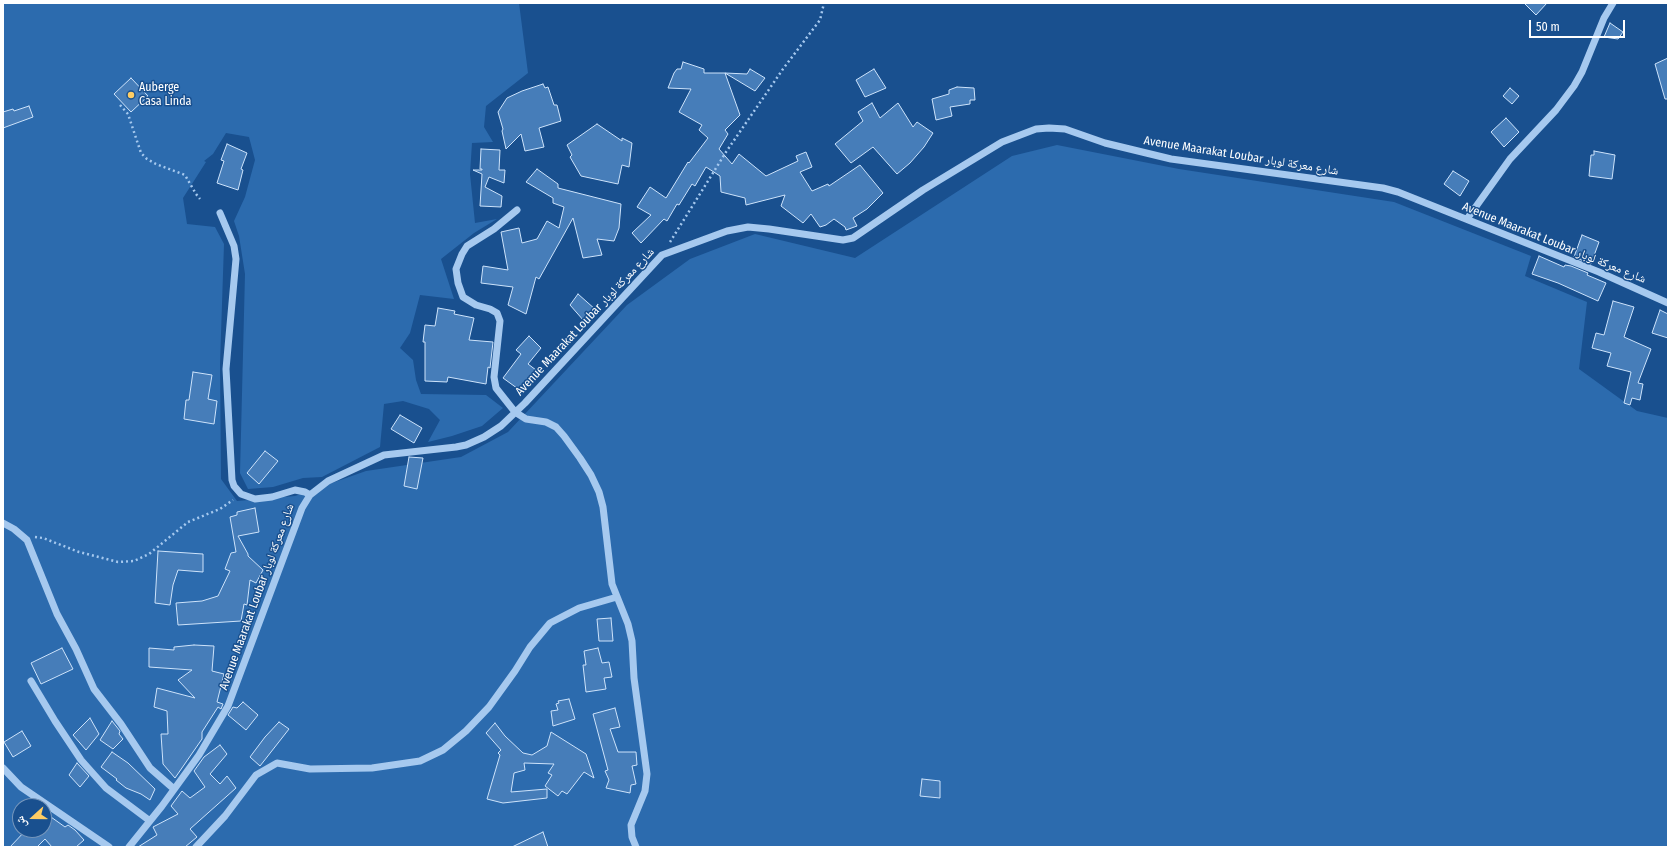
<!DOCTYPE html>
<html>
<head>
<meta charset="utf-8">
<style>
	body { margin:0 }
	#map { position:relative; width:1671px; height:850px; overflow:hidden; background:#19508f; font-family:"Fira Sans Condensed","Noto Naskh Arabic",sans-serif }
	canvas { display:block }
	.frame { position:absolute; inset:0; border:4px solid #fff; pointer-events:none }
	.north { position:absolute; left:12px; top:798px; width:40px; height:40px; box-sizing:border-box; background:#19508f; border:1px solid #7596bc; border-radius:50%; rotate:249deg; font-size:11px; font-weight:700; line-height:16px; text-align:center; color:#fff }
	.north::after { content:''; display:block; margin:auto; width:14px; height:18px; background:#ffcd64; clip-path:polygon(50% 0,100% 100%,50% 72%,0 100%) }
	.scale { position:absolute; left:1529px; top:20px; width:96px; height:18px; box-sizing:border-box; border:2px solid #fff; border-top:0; padding-left:5px; font-size:12px; line-height:14px; white-space:nowrap; color:#fff; -webkit-text-stroke:3px #19508f; paint-order:stroke }
</style>
</head>
<body>
<div id="map">
<canvas width="1671" height="850"></canvas>
<div class="frame"></div>
<div class="north">ش</div>
<div class="scale">50 m</div>
</div>
<script>
const ctx = document.querySelector('canvas').getContext('2d');
ctx.lineJoin = 'round';
function fill(path, color) {
  ctx.fillStyle = color;
  ctx.fill(path, 'evenodd');
}
function poly(rows) {
  const path = new Path2D();
  for (const r of rows) {
    path.moveTo(r[0], r[1]);
    for (let i = 2; i < r.length; i += 2) path.lineTo(r[i], r[i + 1]);
  }
  return path;
}
function trace(path, color, width, dash) {
  ctx.strokeStyle = color;
  ctx.lineWidth = width;
  ctx.lineCap = dash ? 'butt' : 'round';
  ctx.setLineDash(dash || []);
  ctx.stroke(path);
}
function label(font, color, halo, rows, align = 'center') {
  ctx.font = font + ' "Fira Sans Condensed","Noto Naskh Arabic",sans-serif';
  ctx.lineWidth = 3;
  ctx.setLineDash([]);
  ctx.textBaseline = 'middle';
  ctx.strokeStyle = halo;
  ctx.fillStyle = color;
  for (const [text, x, y, turn = 0] of rows) {
    ctx.save();
    ctx.translate(x, y);
    ctx.rotate((+turn || 0) * Math.PI / 180);
    ctx.textAlign = isNaN(turn) ? turn : align;
    if (halo) ctx.strokeText(text, 0, 0);
    ctx.fillText(text, 0, 0);
    ctx.restore();
  }
}
fill(poly([
	[3,3,519,3,528,73,486,106,484,127,493,142,472,143,470,174,475,223,497,219,474,233,441,259,454,299,420,295,410,333,400,348,413,360,416,380,421,394,486,395,503,408,482,426,452,436,428,442,440,420,429,409,403,401,384,404,380,447,322,477,303,478,273,487,248,489,240,473,245,274,239,236,234,221,245,197,255,160,249,137,226,133,213,154,204,161,206,162,183,198,187,224,215,227,224,244,220,364,221,479,237,501,295,496,366,471,461,457,508,432,627,305,690,259,755,234,855,258,1012,156,1057,145,1179,169,1394,202,1531,256,1525,276,1587,302,1579,369,1637,411,1668,418,1668,847,3,847],
	[20,806,44,806,44,830,20,830]
]), '#2c6bae');
const building = poly([
	[1524,3,1547,3,1536,15,1524,3],
	[1610,23,1623,32,1618,39,1604,37,1610,23],
	[1668,58,1668,99,1665,99,1655,64,1668,58],
	[683,62,704,69,704,73,725,73,740,115,725,130,728,134,719,149,732,164,739,154,766,176,798,161,796,156,806,152,812,167,800,172,812,191,828,184,829,186,860,165,883,193,867,209,853,218,857,226,846,230,845,227,834,219,826,225,820,227,811,214,803,223,781,206,785,195,746,205,745,198,721,192,720,176,706,167,695,186,692,184,679,205,677,204,667,221,664,219,641,243,632,233,651,215,637,207,650,187,666,198,688,162,689,163,708,138,699,130,702,125,679,112,691,89,668,88,674,73,677,69,681,69,683,62],
	[750,69,765,78,755,91,725,73,747,74,750,69],
	[874,69,886,88,865,97,856,80,874,69],
	[131,78,148,96,131,112,114,94,131,78],
	[543,84,545,88,548,87,554,105,557,105,561,121,539,128,544,147,525,151,521,134,506,149,502,131,503,129,498,112,507,98,522,91,543,84],
	[957,87,974,88,975,100,970,100,970,104,950,107,952,116,936,120,932,99,949,94,949,90,957,87],
	[1510,88,1519,96,1512,104,1503,96,1510,88],
	[872,103,880,118,898,103,913,127,917,122,933,133,924,147,910,163,897,174,873,147,851,163,835,144,863,121,858,112,872,103],
	[29,106,33,117,3,128,3,112,13,109,14,111,29,106],
	[1506,118,1519,132,1504,147,1491,132,1506,118],
	[597,124,622,141,622,138,632,143,629,167,622,165,618,184,581,176,570,157,572,155,567,145,597,124],
	[227,144,247,153,241,169,243,170,238,190,217,183,224,161,221,160,227,144],
	[481,149,500,150,499,170,505,170,504,183,489,177,485,187,502,196,501,207,480,206,482,174,473,170,482,170,482,169,480,169,481,149],
	[1594,151,1615,155,1612,179,1589,176,1591,155,1594,155,1594,151],
	[537,169,558,184,558,188,621,204,619,228,614,241,597,239,602,255,583,258,573,218,539,279,536,277,526,314,508,305,513,287,481,283,483,266,508,270,501,232,519,228,522,243,537,239,547,221,559,228,564,207,553,203,553,198,526,182,537,169],
	[1453,171,1469,181,1460,196,1444,184,1453,171],
	[1582,235,1599,242,1591,264,1574,257,1582,235],
	[1539,256,1564,267,1565,265,1571,266,1588,273,1587,275,1606,283,1598,301,1558,283,1532,274,1539,256],
	[578,294,596,310,584,321,570,305,578,294],
	[1613,301,1634,307,1624,337,1651,349,1638,383,1643,384,1640,400,1632,398,1630,405,1624,403,1631,372,1607,366,1611,353,1592,348,1596,333,1604,335,1613,301],
	[438,308,455,311,454,314,474,318,469,340,493,342,490,368,488,367,486,384,448,377,447,382,425,381,425,342,423,342,425,325,435,326,438,308],
	[1660,310,1668,314,1668,338,1652,333,1660,310],
	[529,336,541,348,528,364,536,370,521,391,503,378,521,354,516,350,529,336],
	[193,372,212,375,208,399,217,401,214,424,184,419,186,400,189,400,193,372],
	[400,415,422,428,414,443,391,429,400,415],
	[265,451,278,461,259,484,247,473,265,451],
	[409,457,423,458,417,489,404,486,409,457],
	[255,508,259,532,238,536,248,554,248,556,263,570,256,583,250,580,247,605,244,604,241,621,178,625,176,603,202,601,218,596,230,571,225,569,231,553,236,552,230,517,237,515,237,512,255,508],
	[158,551,203,554,203,572,178,570,173,585,170,605,155,603,158,551],
	[611,618,613,641,599,641,597,619,611,618],
	[194,645,214,646,212,671,224,674,217,702,223,704,221,709,218,707,202,732,202,739,175,778,163,764,161,734,168,734,167,711,154,707,157,688,195,698,178,680,192,670,149,667,149,648,174,650,174,647,194,645],
	[62,648,73,669,41,684,31,663,62,648],
	[598,648,602,663,609,662,612,677,604,678,606,689,586,692,583,665,586,665,584,651,598,648],
	[569,699,575,719,553,726,551,711,558,710,556,704,559,703,558,701,569,699],
	[243,702,258,715,246,730,228,715,233,707,237,708,243,702],
	[615,708,620,727,610,729,618,752,636,752,637,765,632,766,636,784,631,785,630,793,606,788,609,780,605,771,608,770,593,714,615,708],
	[90,718,99,734,86,750,73,735,90,718],
	[112,721,120,731,119,734,123,739,113,749,100,740,112,721],
	[279,722,289,729,260,766,250,757,265,737,279,722],
	[495,723,505,736,523,753,532,755,547,746,551,732,586,754,594,778,584,772,567,794,562,791,558,796,545,786,552,775,548,773,554,764,524,763,525,770,514,773,511,792,547,789,547,798,503,803,487,799,500,755,498,753,501,750,486,733,495,723],
	[22,731,31,746,13,757,4,742,22,731],
	[220,745,227,754,210,774,220,784,227,776,236,788,190,829,197,837,185,847,138,847,157,835,153,827,178,814,171,806,182,791,190,798,205,787,194,771,204,757,220,745],
	[112,752,128,763,155,789,150,800,141,794,126,788,116,780,117,779,101,767,112,752],
	[77,763,89,776,80,787,69,775,77,763],
	[922,779,940,781,940,798,920,796,922,779],
	[44,812,65,827,68,825,75,830,84,840,76,847,52,847,45,839,37,847,10,847,26,830,44,830,44,812],
	[543,832,548,847,512,847,543,832]
]);
fill(building, '#467db9');
trace(building, '#cde3fb', 1);
trace(poly([
	[120,105,128,114,141,153,147,159,156,164,185,175,196,194,200,199],
	[670,242,726,152,783,69,820,20,824,3],
	[35,537,43,538,79,552,118,562,134,561,149,554,188,522,220,509,233,500]
]), '#a6c9ef', 2.5, [2, 3]);
trace(poly([
	[517,210,494,229,467,246,462,254,456,269,458,283,463,297,476,305,490,309,497,313,500,321,494,377,496,388,515,412,526,419,546,422,556,427,564,436,580,458,591,475,599,492,603,507,612,584,628,624,632,641,634,678,647,774,645,791,631,825,632,837,636,847],
	[220,213,234,246,236,259,226,369,232,480,234,486,241,494,255,499,272,497,295,490,305,492,310,495],
	[1467,219,1510,159,1556,110,1574,86,1582,72,1604,18,1613,3],
	[3,523,14,529,27,540,57,614,76,649,94,689,121,724,150,768,174,789],
	[31,681,55,721,81,760,106,788,150,821],
	[3,768,21,787,109,847],
	[129,847,162,806,199,755,228,706,302,508,310,495,328,481,384,455,456,447,466,445,484,437,501,426,525,403,662,255,727,231,748,227,769,229,843,240,853,238,923,190,1002,142,1036,129,1049,128,1065,129,1105,143,1171,159,1383,188,1398,192,1599,272,1668,303],
	[196,847,225,816,256,775,277,763,310,769,372,768,420,761,443,750,466,731,489,707,515,671,530,647,550,623,579,608,617,597]
]), '#a6c9ef', 7);
for (const [x, y, r, color] of [
	[131,95,4,"#ffcd64"]
]) {
  const dot = new Path2D();
  dot.arc(x, y, r, 0, 2 * Math.PI);
  ctx.fillStyle = color;
  ctx.fill(dot);
  trace(dot, '#19508f', 1.5);
}
label('12px', '#fff', '#19508f', [
	["Auberge",139,88],
	["Casa Linda",139,102]
], 'left');
label('12px', '#fff', '#19508f', [
	["Avenue Maarakat Loubar شارع معركة لوبار",1241,156,9],
	["Avenue Maarakat Loubar شارع معركة لوبار",1554,243,22],
	["Avenue Maarakat Loubar شارع معركة لوبار",585,322,-47],
	["Avenue Maarakat Loubar شارع معركة لوبار",257,597,-70]
]);
</script>
</body>
</html>
